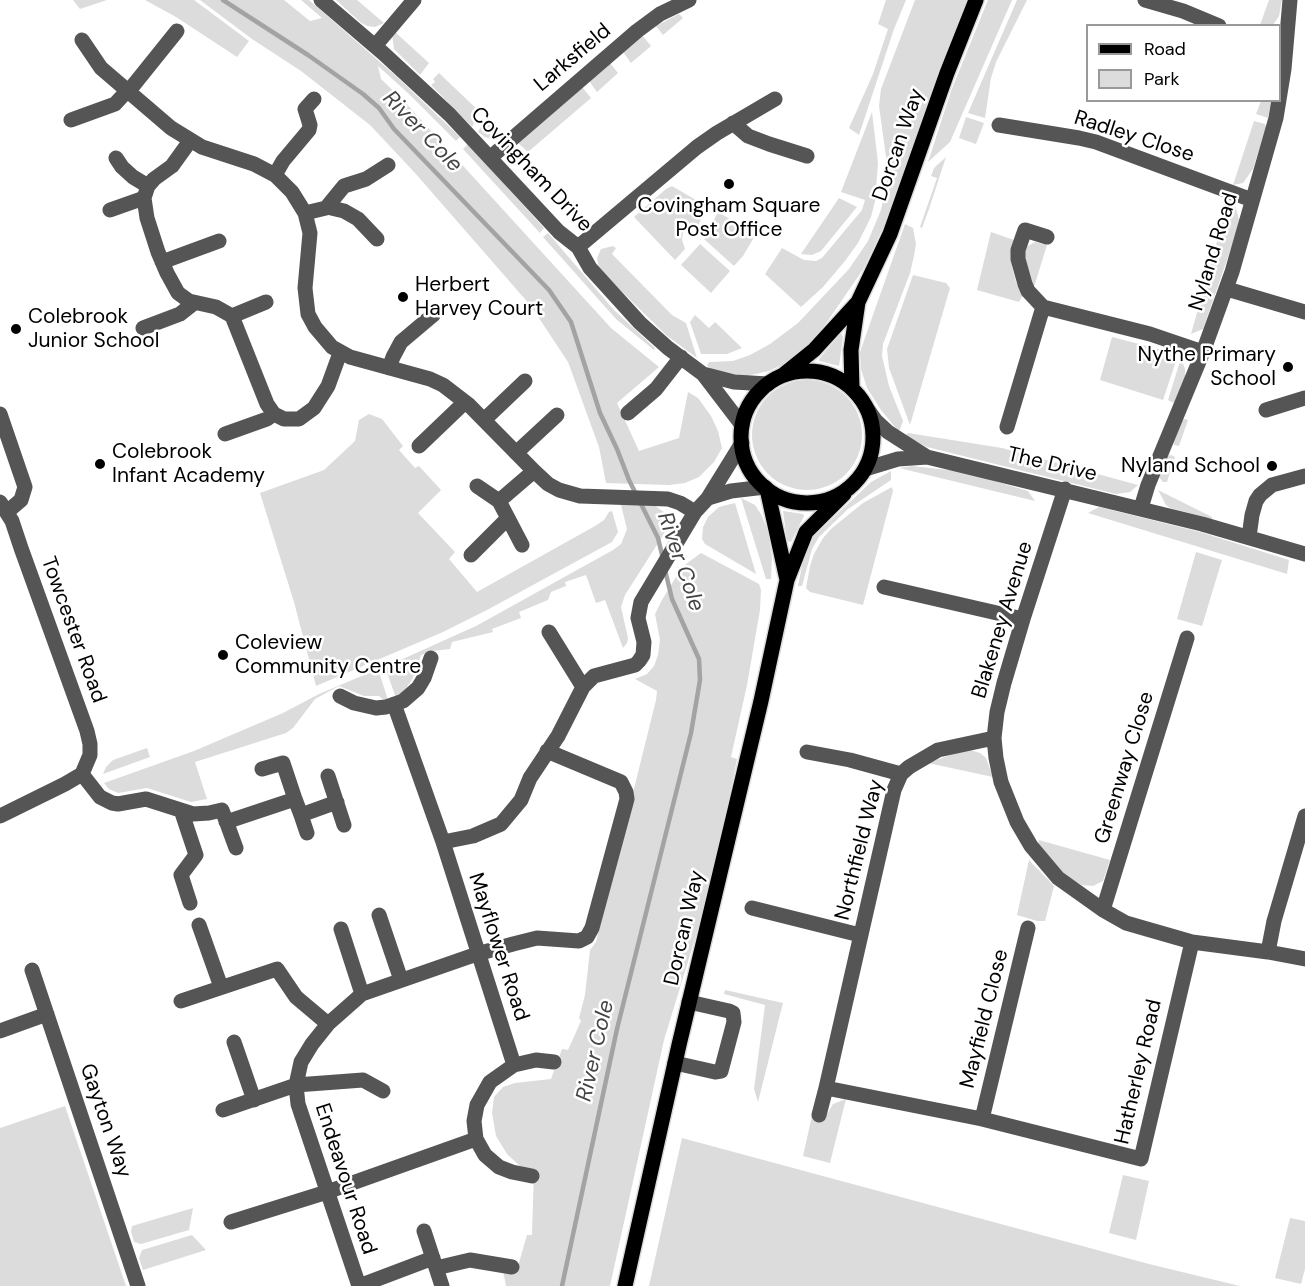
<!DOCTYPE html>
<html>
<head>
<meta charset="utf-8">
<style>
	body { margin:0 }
	#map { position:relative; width:1305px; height:1286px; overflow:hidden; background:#fff; font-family:"DM Sans",sans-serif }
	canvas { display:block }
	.legend { position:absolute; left:1086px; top:24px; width:195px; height:78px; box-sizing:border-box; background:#fff; border:2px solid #999; margin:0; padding:8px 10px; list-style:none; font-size:18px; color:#000 }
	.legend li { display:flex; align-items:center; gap:12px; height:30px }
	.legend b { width:30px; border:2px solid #999 }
</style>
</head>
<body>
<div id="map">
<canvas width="1305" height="1286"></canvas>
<ul class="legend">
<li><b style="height:8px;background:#000"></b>Road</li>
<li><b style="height:16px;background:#dcdcdc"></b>Park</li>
</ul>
</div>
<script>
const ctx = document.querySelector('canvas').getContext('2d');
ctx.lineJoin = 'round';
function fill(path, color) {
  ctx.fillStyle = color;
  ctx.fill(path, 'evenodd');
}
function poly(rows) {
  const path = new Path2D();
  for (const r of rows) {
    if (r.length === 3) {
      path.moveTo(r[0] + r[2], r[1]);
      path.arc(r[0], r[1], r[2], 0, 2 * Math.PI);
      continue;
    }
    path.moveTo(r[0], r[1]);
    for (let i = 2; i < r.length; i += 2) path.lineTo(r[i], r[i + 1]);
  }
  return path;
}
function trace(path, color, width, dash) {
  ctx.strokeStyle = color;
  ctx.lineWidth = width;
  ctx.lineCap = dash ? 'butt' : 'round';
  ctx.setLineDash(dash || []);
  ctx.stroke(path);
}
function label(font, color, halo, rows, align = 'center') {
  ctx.font = font + ' "DM Sans",sans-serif';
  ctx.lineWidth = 5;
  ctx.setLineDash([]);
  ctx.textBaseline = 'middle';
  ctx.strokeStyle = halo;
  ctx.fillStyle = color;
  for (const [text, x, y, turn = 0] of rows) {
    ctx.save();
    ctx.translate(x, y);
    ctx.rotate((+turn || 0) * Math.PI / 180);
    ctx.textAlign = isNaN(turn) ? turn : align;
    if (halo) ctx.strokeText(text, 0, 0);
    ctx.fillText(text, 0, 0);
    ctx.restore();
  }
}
fill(poly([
	[73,0,107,0,80,9],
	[145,0,194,0,249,41,237,57,176,17],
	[200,0,284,0,310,21,322,18,301,0,309,0,396,76,460,137,456,141,409,94,378,66,381,79,403,100,611,328,659,367,617,403,639,451,679,438,688,392,698,398,711,416,718,431,722,448,714,462,699,477,685,483,669,485,606,483,599,447,568,362,531,306,415,173,370,125,301,71,252,39],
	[336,0,357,0,384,23,375,27,367,26,360,22],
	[886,0,906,0,894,29,859,135,849,128,873,74,888,29,878,24],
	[915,0,968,0,886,221,864,268,825,325,809,343,788,362,769,371,747,376,733,377,713,370,707,366,709,362,733,361,750,355,770,344,798,323,849,269,868,241,881,210,887,183,887,164,879,106,881,89],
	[988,0,1012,0,950,142,928,162,951,91],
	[1017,0,1027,0,996,62,991,78,985,118,968,113],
	[1269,0,1282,0,1279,16,1273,25,1260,25],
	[679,14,683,18,663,35,656,26],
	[394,31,429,63,420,75,394,49,392,34],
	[642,35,651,46,631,63,623,52],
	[610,63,618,73,597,92,589,81],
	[439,73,480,112,472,127,431,85,435,82,433,79],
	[582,87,591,98,528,152,517,142],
	[1261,101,1271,101,1268,118,1256,114],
	[872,112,878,163,875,201,871,217,858,243,845,261,823,287,801,307,765,274,782,248,804,260,816,261,822,258,862,210,865,200,841,192],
	[486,117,503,135,492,139,485,137,478,132],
	[966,117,984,123,976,144,959,138],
	[1254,121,1265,124,1266,127,1253,169,1243,183,1233,185],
	[468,144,544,228,540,233,463,149],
	[946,157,929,209,922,228,920,227,937,178,931,176,934,168],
	[672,186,701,203,706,209,698,226,690,227,683,233,682,240,685,249,675,260,634,217,666,189],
	[839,198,857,207,821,251,812,255,801,254],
	[1229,199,1235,205,1237,212,1239,220,1237,231,1203,329,1191,334],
	[718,212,756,234,743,256,734,266,704,239],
	[905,224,913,228,916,244,914,256,910,273,883,344,882,356,889,386,903,421,899,432,881,410,867,388,861,369,860,352],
	[991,232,1014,240,1011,247,1012,267,1016,282,1023,295,1019,302,977,290],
	[548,233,614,310,655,348,654,350,616,319,543,237],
	[1035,242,1047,245,1034,287,1029,281,1024,259,1026,247],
	[700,244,730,271,711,293,681,265],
	[613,246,616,248,612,254,672,315,686,323,697,358,666,335,599,269,597,258,601,249],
	[913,275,946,283,950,288,910,425,889,368,887,349],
	[695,315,709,328,715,322,742,348,727,354,701,354,690,322],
	[841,333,843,337,839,366,819,361,819,359],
	[1112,337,1166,351,1177,358,1163,400,1100,380],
	[1181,358,1185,369,1185,378,1174,403,1168,400],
	[807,435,55],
	[369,414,382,419,403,446,399,450,415,468,419,466,441,490,418,513,455,552,449,559,477,592,595,526,604,520,609,512,612,511,618,532,612,542,487,610,443,632,316,686,294,602,260,493,324,470,355,441,359,420],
	[1185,419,1188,420,1179,446,1174,445,1173,441,1182,420],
	[908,433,1002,448,1138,485,1130,492,1116,494,927,447,905,436],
	[1171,455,1175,457,1167,482,1163,482,1159,477,1167,456],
	[912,466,957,471,974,475,1028,491,1035,501,899,468],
	[891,471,891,480,848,509,819,537,812,549,802,586,798,586,804,556,813,537,871,482],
	[892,487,893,491,863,605,810,592,806,588,810,566,814,554,823,538,832,528,863,503],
	[1158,490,1212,517,1212,519,1170,508,1166,505],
	[741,498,755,505,761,514,768,531,772,558,771,579,766,579],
	[735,503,756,574,705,544,702,539,703,527,708,517,719,507],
	[621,505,654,505,665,513,667,529,625,595,621,607,628,638,627,643,623,648,605,600,596,603,586,575,565,582,566,586,551,592,548,600,519,612,521,618,492,629,493,632,452,642,450,649,432,651,421,655,413,678,407,687,396,698,385,667,476,626,613,550,621,544,627,529],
	[1099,507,1200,532,1289,560,1287,574,1088,513],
	[783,511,803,514,804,516,791,542,787,541],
	[1196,552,1222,560,1202,626,1177,619],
	[701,553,759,584,761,590,760,610,747,685,731,757,737,759,730,794,704,909,664,1040,610,1286,506,1286,503,1271,516,1273,527,1235,532,1235,534,1170,521,1167,507,1154,496,1136,492,1113,494,1097,503,1087,515,1083,551,1079,562,1049,568,1050,581,1021,579,1018,585,995,590,950,596,942,656,700,657,691,635,679,647,674,654,666,658,655,660,640,655,614,662,600,682,567],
	[378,669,388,700,385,701,379,696,364,696,339,686,315,699,293,728,286,733,195,762,207,799,191,802,147,788,118,793,109,789,104,783,194,751,283,713,319,694],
	[147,748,150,757,103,774,106,767,113,760],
	[967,749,980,753,986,758,993,777,928,763],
	[1039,840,1110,860,1103,881,1093,886,1082,885,1072,880,1059,870,1038,843],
	[1029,860,1054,886,1045,921,1037,921,1017,915],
	[725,990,783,1003,758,1102,754,1089,765,1005,724,994],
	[846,1099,830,1163,803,1156,812,1116,826,1116,833,1104],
	[65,1106,126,1286,0,1286,0,1128],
	[682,1138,1149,1264,1240,1286,649,1286],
	[1123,1175,1149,1181,1136,1240,1109,1233],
	[193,1208,189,1230,141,1244,134,1242,131,1231,132,1226],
	[1290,1218,1305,1221,1305,1269,1301,1284,1275,1278],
	[192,1235,206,1250,143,1270,139,1258,142,1250]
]), '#dcdcdc');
trace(poly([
	[223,0,308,55,363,94,379,108,394,129,549,290,571,322,600,413,617,449,629,480,658,538,663,559],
	[562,1286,617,1029,691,733,700,680,699,659,672,599,665,570]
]), '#a3a3a3', 4.5);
const major = poly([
	[807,437,66],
	[783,375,814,350,858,302,890,234,947,73,976,0],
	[852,388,851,350,858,302],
	[767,489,787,580],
	[625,1286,679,1045,761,701,787,580,806,532,844,494]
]);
trace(major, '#dbdbdb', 18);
trace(poly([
	[321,0,383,53,450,115,559,232,578,247,590,268,640,323,668,348,703,374,742,425],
	[1145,0,1183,11,1219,26],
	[82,40,101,68,171,128,202,147,254,164,275,175,292,192,305,213,310,233,305,288,308,314,315,327,332,347,350,357,430,379,443,385,469,405,534,471,548,484,559,490,580,496,668,499,680,503,695,512],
	[375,46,414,0],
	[128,92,177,31],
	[71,120,115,104,127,91],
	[733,123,748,136,769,144,807,156],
	[999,125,1079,138,1096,142,1252,200],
	[190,141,172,166,154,179,148,186,144,198,147,218,158,252,167,273,178,293,189,301,216,307,232,316,267,404,274,414,284,419,299,419,314,408,328,386,340,353],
	[491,157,637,31,660,14,689,0],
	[116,158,122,167,133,177,148,186],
	[275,175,283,161,309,130,310,125,305,109,314,99],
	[327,207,344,211,358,219,377,239],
	[110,210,144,198],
	[305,213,326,208,344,186,366,179,388,165],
	[578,247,697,147,717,133,775,99],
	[162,262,219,241],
	[1227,289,1305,312],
	[1043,307,1028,291,1025,284,1018,259,1018,250,1025,230,1047,237],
	[232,316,266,302],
	[143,328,180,314,194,303],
	[389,368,393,357,401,342,433,315],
	[703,374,734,382,768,384],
	[866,407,876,421,888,432,927,457],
	[1266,410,1305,398],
	[628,413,656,389,681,357],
	[0,414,25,487,21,500,7,512],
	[484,420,525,381],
	[1007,427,1043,307,1150,334,1203,352],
	[225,434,267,419,274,414],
	[419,446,465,402],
	[516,453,557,415],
	[865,469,898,459,927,457,1202,524,1305,554],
	[477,486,499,501,522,545],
	[1065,489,1023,619,1004,683,997,712,994,738,996,758,1001,782,1017,822,1031,846,1058,878,1103,910,1126,923,1192,942,1268,952,1305,959],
	[708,498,731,491,765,487],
	[499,501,534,471],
	[0,502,12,521,21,548,87,731,90,744,90,755,82,774,65,784,0,816],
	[1141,508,1148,485,1203,352,1232,272,1276,118,1284,69,1290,0],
	[1249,537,1252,515,1256,501,1260,495,1272,485,1305,476],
	[471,555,508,518],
	[884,587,1023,619],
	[549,632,583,687],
	[340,696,354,703,376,708,386,707,403,701,418,688,424,678,431,658],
	[394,704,443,842,514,1065],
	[994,738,938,750,909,767,901,774,894,790,826,1088,982,1119,1141,1159,1192,942],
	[807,752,850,760,901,774],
	[262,769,283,763,295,799],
	[82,774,100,797,112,803,118,804,146,799,193,814,209,813,222,810,236,848],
	[328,776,344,825],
	[181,810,196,855,181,875,190,903],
	[301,815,307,833],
	[226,822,295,799,301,815,337,802],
	[443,842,473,836,501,824,521,800,530,778,558,736,583,687,594,676,635,665,639,661,643,655,644,642,638,618,641,602,695,512,708,498,742,443],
	[752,908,860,935],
	[1103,910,1187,638],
	[379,915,401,980],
	[199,925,221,987],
	[341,929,362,994],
	[1268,952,1274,921,1305,816],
	[32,970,138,1286],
	[181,1001,277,969,296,997,328,1024],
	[0,1031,47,1014],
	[234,1042,254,1100],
	[675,1063,715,1072,721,1071,734,1022,733,1013,729,1011,689,1002],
	[223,1110,296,1085,363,1080,383,1091],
	[819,1115,826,1088],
	[982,1119,1028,928],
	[476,1139,485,1155,499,1167,512,1172,532,1176],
	[231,1222,327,1192,476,1139,474,1121,477,1105,490,1082,514,1065,536,1060,554,1062],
	[424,1231,442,1286],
	[436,1268,470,1260,512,1267],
	[359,1286,298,1104,296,1085,301,1062,312,1044,328,1024,362,994,477,954,513,944,537,938,579,941,587,937,592,928,627,799,626,792,621,782,547,751],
	[359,1286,433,1258]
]), '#555', 15);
trace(major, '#000', 15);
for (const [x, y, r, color] of [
	[729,184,6,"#000"],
	[403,297,6,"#000"],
	[16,329,6,"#000"],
	[1288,367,6,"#000"],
	[100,464,6,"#000"],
	[1272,466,6,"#000"],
	[223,655,6,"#000"]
]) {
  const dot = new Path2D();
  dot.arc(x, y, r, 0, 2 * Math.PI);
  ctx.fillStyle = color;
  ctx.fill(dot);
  trace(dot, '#fff', 2);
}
label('21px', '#000', '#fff', [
	["Larksfield",573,58,-40],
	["Radley Close",1134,137,18],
	["Dorcan Way",899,145,-71],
	["Covingham Drive",531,170,46],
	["Nyland Road",1214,252,-73],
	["The Drive",1052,465,13],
	["Blakeney Avenue",1003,620,-73],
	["Towcester Road",73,630,70],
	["Greenway Close",1125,768,-73],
	["Northfield Way",860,850,-76],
	["Dorcan Way",685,928,-77],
	["Mayflower Road",498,947,72],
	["Mayfield Close",985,1019,-76],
	["Hatherley Road",1139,1072,-77],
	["Gayton Way",105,1121,71],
	["Endeavour Road",345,1179,72]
]);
label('21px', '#000', '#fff', [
	["Covingham Square",729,206,"center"],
	["Post Office",729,230,"center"],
	["Herbert",415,285],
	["Harvey Court",415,309],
	["Colebrook",28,317],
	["Junior School",28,341],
	["Nythe Primary",1276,355,"right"],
	["School",1276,379,"right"],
	["Colebrook",112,452],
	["Infant Academy",112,476],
	["Nyland School",1260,466,"right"],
	["Coleview",235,643],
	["Community Centre",235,667]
], 'left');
label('italic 22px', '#444', '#fff', [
	["River Cole",422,132,46],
	["River Cole",680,562,71],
	["River Cole",596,1051,-77]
]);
</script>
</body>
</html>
